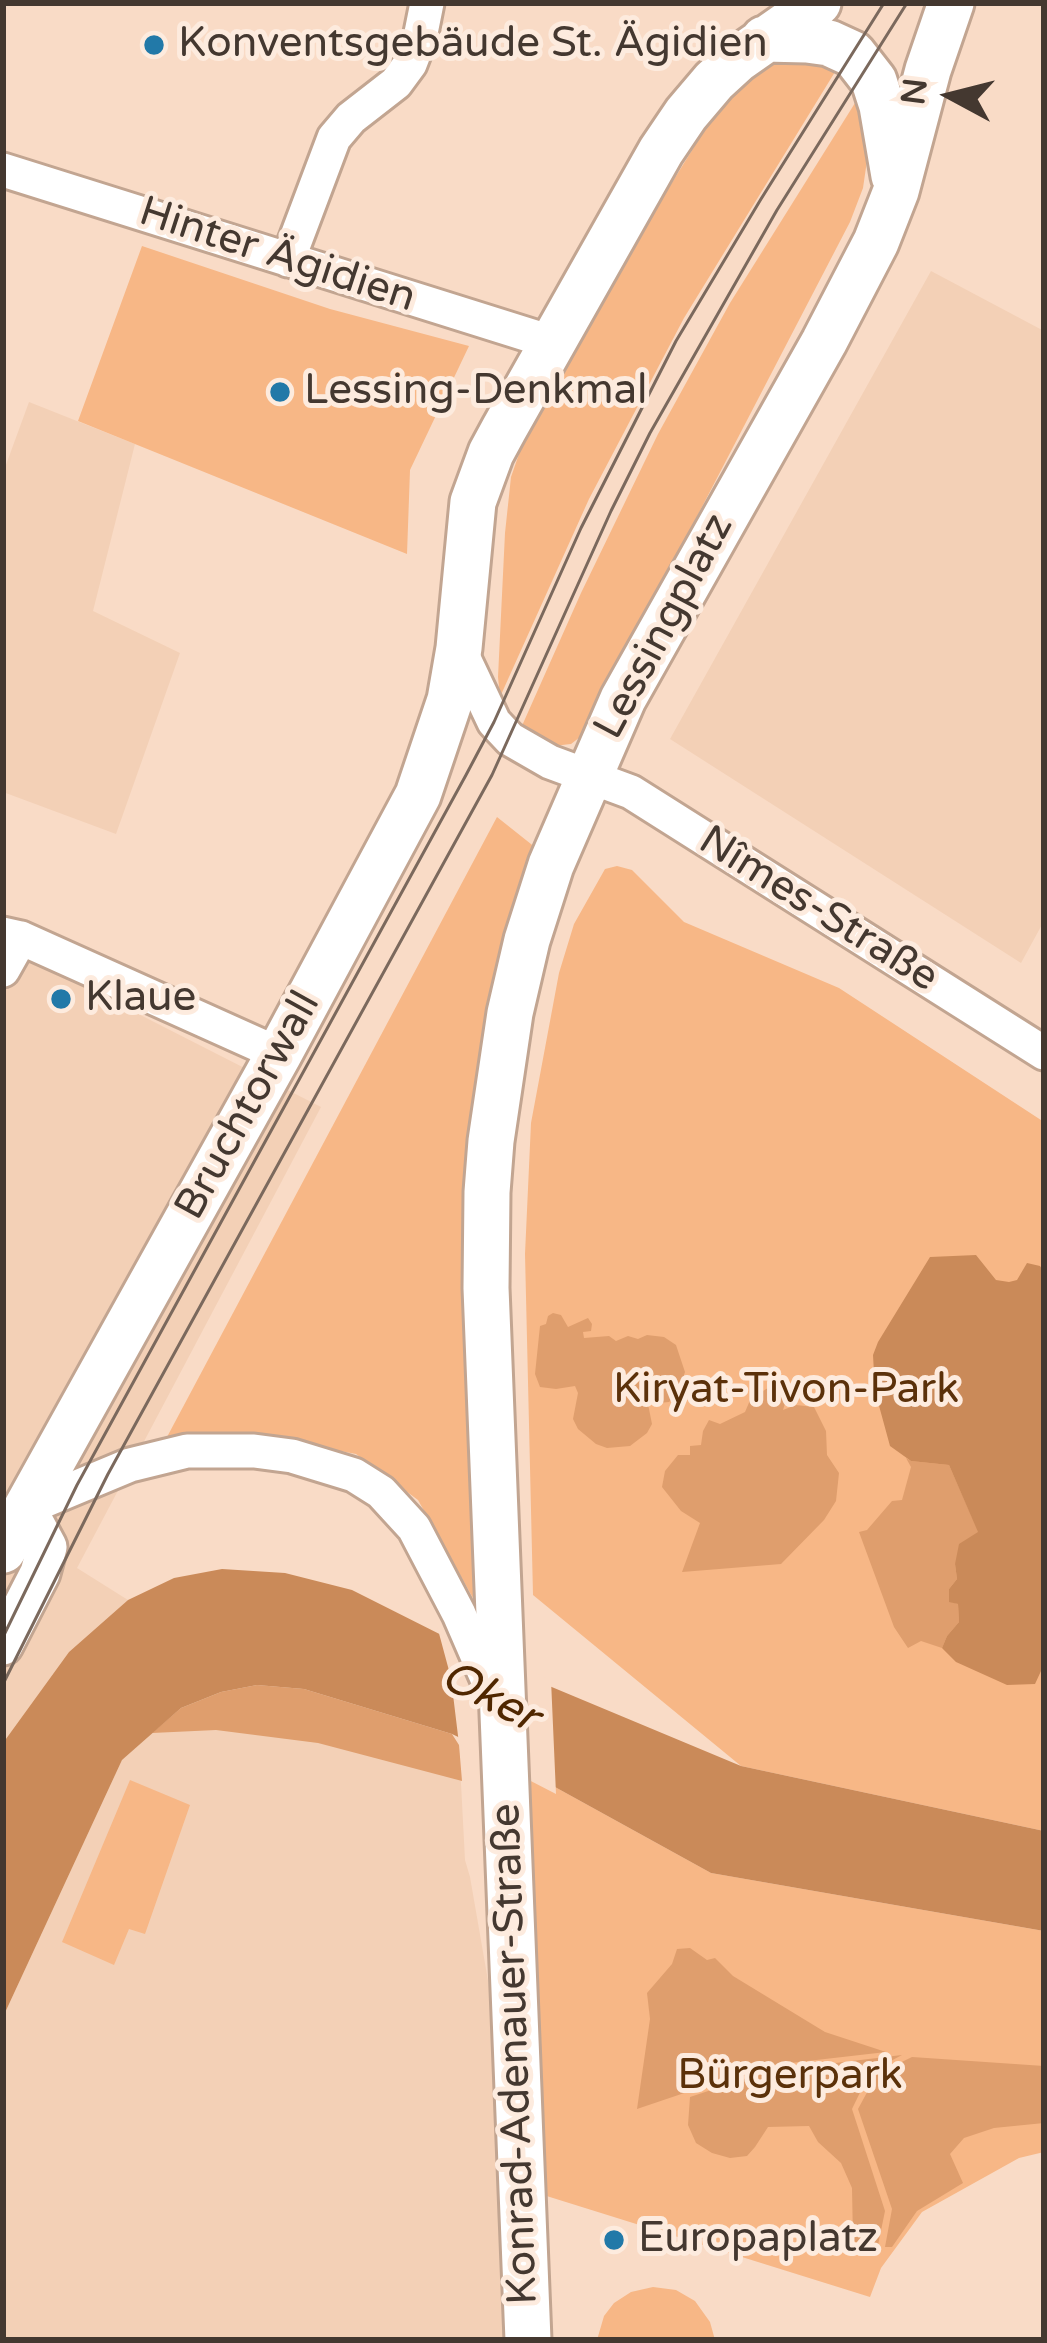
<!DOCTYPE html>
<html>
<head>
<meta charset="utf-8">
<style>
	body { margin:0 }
	#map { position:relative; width:1047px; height:2343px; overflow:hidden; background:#f9dbc6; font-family:"Varela Round",sans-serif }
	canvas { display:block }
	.frame { position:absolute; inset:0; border:6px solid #443830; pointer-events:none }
	.north { position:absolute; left:891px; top:36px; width:120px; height:120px; -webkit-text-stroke:9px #fdebde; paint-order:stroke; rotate:277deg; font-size:33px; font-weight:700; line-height:48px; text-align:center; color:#443830 }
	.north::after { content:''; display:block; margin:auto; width:42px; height:54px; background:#443830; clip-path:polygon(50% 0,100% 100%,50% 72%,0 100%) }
</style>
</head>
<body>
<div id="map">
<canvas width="1047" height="2343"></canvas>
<div class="frame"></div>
<div class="north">N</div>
</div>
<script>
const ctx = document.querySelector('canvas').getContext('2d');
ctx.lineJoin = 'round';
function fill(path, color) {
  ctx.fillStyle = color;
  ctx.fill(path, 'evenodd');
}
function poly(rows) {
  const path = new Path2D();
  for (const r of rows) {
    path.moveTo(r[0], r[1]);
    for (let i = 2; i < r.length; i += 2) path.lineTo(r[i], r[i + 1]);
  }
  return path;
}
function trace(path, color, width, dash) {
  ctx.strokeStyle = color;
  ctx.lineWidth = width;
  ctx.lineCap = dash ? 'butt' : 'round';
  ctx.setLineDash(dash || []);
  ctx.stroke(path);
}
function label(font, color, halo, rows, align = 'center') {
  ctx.font = font + ' "Varela Round",sans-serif';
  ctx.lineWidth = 10;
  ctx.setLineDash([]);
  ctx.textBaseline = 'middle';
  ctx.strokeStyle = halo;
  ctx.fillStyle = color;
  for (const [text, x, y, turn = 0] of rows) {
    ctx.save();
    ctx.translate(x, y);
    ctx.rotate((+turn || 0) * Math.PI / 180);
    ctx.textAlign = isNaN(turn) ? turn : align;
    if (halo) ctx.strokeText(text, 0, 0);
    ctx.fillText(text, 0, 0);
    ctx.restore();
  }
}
fill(poly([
	[931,271,1044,331,1044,921,1021,963,670,739],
	[29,402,135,444,93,611,180,653,116,834,3,792,3,473],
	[3,945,321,1107,77,1568,128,1600,69,1652,3,1743],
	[181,1708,459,1745,465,1860,470,1877,495,2021,510,2340,3,2340,3,2017,122,1760]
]), '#f3d0b6');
fill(poly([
	[803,52,838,67,684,318,589,499,500,697,498,677,505,533,511,477,528,428,557,368,712,118,736,86,770,61],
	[860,95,869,147,863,188,850,222,584,734,571,744,553,746,521,728,581,593,658,434,730,303],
	[142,246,330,309,469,346,410,470,407,554,78,421],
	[497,817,536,848,464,1288,467,1411,478,1607,418,1500,356,1454,253,1434,167,1437],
	[617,866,632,870,684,922,839,988,1044,1122,1044,1831,741,1766,533,1595,525,1254,531,1123,559,973,574,924,605,869],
	[506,1760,711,1873,1044,1931,1044,2152,1019,2158,922,2212,881,2268,870,2297,521,2188],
	[130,1780,190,1805,145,1934,129,1929,114,1965,62,1942],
	[653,2287,676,2290,695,2301,710,2322,715,2340,597,2340,604,2316,614,2303,631,2292]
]), '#f7b786');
fill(poly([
	[553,1313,561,1315,568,1327,588,1318,592,1324,591,1331,583,1332,584,1338,609,1336,616,1341,628,1336,638,1339,647,1335,664,1337,676,1345,685,1372,678,1393,669,1402,648,1404,652,1424,647,1433,630,1446,607,1448,596,1444,578,1429,573,1419,578,1393,575,1386,556,1389,540,1387,535,1374,540,1326,546,1324,548,1316],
	[768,1388,787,1397,783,1410,796,1405,814,1407,826,1431,827,1455,839,1473,836,1501,824,1520,781,1564,682,1572,700,1523,681,1511,662,1487,665,1471,678,1455,690,1455,690,1446,701,1445,703,1431,709,1420,720,1424,745,1412,751,1398],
	[906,1458,911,1461,949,1465,979,1533,955,1564,957,1579,949,1589,949,1601,958,1604,959,1622,947,1636,942,1648,921,1641,908,1648,894,1627,859,1532,867,1530,892,1501,902,1500,911,1467],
	[257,1685,304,1689,452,1734,459,1745,462,1781,318,1743,216,1730,152,1733,181,1708,221,1692],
	[690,1948,707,1960,715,1958,733,1976,825,2032,886,2052,764,2066,637,2109,650,2019,647,1993,672,1964,677,1949],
	[902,2055,870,2072,852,2109,885,2211,877,2250,865,2249,853,2240,852,2188,841,2163,818,2142,809,2126,768,2127,755,2147,747,2156,730,2158,712,2153,696,2143,688,2125,690,2097,769,2071],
	[912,2057,1044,2066,1044,2123,994,2128,964,2138,950,2154,963,2183,917,2211,892,2247,885,2247,892,2209,858,2109,877,2074]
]), '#df9e6d');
fill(poly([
	[976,1255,996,1280,1009,1282,1017,1280,1027,1263,1040,1266,1044,1272,1044,1671,1041,1671,1035,1684,1007,1685,956,1662,942,1648,947,1636,959,1622,958,1604,949,1602,949,1589,957,1579,955,1564,959,1544,978,1532,949,1465,911,1461,890,1446,875,1391,873,1355,878,1342,930,1257],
	[222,1569,285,1573,352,1590,511,1670,741,1766,1044,1831,1044,1931,711,1873,506,1760,452,1734,304,1689,257,1685,221,1692,181,1708,122,1760,3,2017,3,1743,69,1652,128,1600,174,1578]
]), '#ca8a59');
fill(poly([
	[437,1626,551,1680,556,1794,459,1744,451,1678]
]), '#f9dbc6');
const minor = poly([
	[3,170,551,342],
	[288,260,334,138,351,118,396,83,410,64,420,38,427,3],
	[459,648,494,722,510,739,550,762,631,792,1044,1053],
	[3,934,21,938,279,1054],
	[3,970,21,938],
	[22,1510,130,1465,187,1451,254,1451,292,1456,354,1475,381,1492,414,1528,459,1614,495,1697]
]);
const tertiary = poly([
	[3,1645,40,1573,47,1547,26,1508]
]);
const secondary = poly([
	[764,39,807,40,829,43,853,54,874,81,882,106,894,176],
	[3,1550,279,1054,418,795,450,700,459,648,473,502,491,453,504,429,661,151,686,114,714,81,738,59,818,3],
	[528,2340,486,1288,487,1192,491,1141,510,1013,527,940,551,865,623,699,824,342,876,242,896,191,928,70,951,3]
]);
trace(minor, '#c2a591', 39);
trace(tertiary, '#c2a591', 45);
trace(secondary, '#c2a591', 51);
trace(minor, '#fff', 33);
trace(tertiary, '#fff', 39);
trace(secondary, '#fff', 45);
trace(poly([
	[3,1637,77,1485,466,775,494,722,581,528,676,341,761,199,884,3],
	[3,1684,108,1474,492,775,611,511,650,433,777,210,907,3]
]), '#7b695d', 3);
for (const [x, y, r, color] of [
	[154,45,12,"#2279a8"],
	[280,392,12,"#2279a8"],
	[61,999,12,"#2279a8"],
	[614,2240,12,"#2279a8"]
]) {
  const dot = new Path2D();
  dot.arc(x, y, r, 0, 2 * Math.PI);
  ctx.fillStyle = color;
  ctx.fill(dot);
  trace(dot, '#fdebde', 4.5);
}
label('42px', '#443830', '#fdebde', [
	["Konventsgebäude St. Ägidien",178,45],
	["Lessing-Denkmal",304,392],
	["Klaue",85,999],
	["Europaplatz",638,2240]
], 'left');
label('42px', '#443830', '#fdebde', [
	["Hinter Ägidien",277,256,18],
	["Lessingplatz",665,627,-62],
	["Nîmes-Straße",818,910,32],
	["Bruchtorwall",249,1106,-61],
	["Konrad-Adenauer-Straße",516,2054,-92]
]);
label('42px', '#5b310a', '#fdebde', [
	["Kiryat-Tivon-Park",786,1391],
	["Bürgerpark",790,2077]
]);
label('italic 45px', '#502700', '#fdebde', [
	["Oker",489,1698,28]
]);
</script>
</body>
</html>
